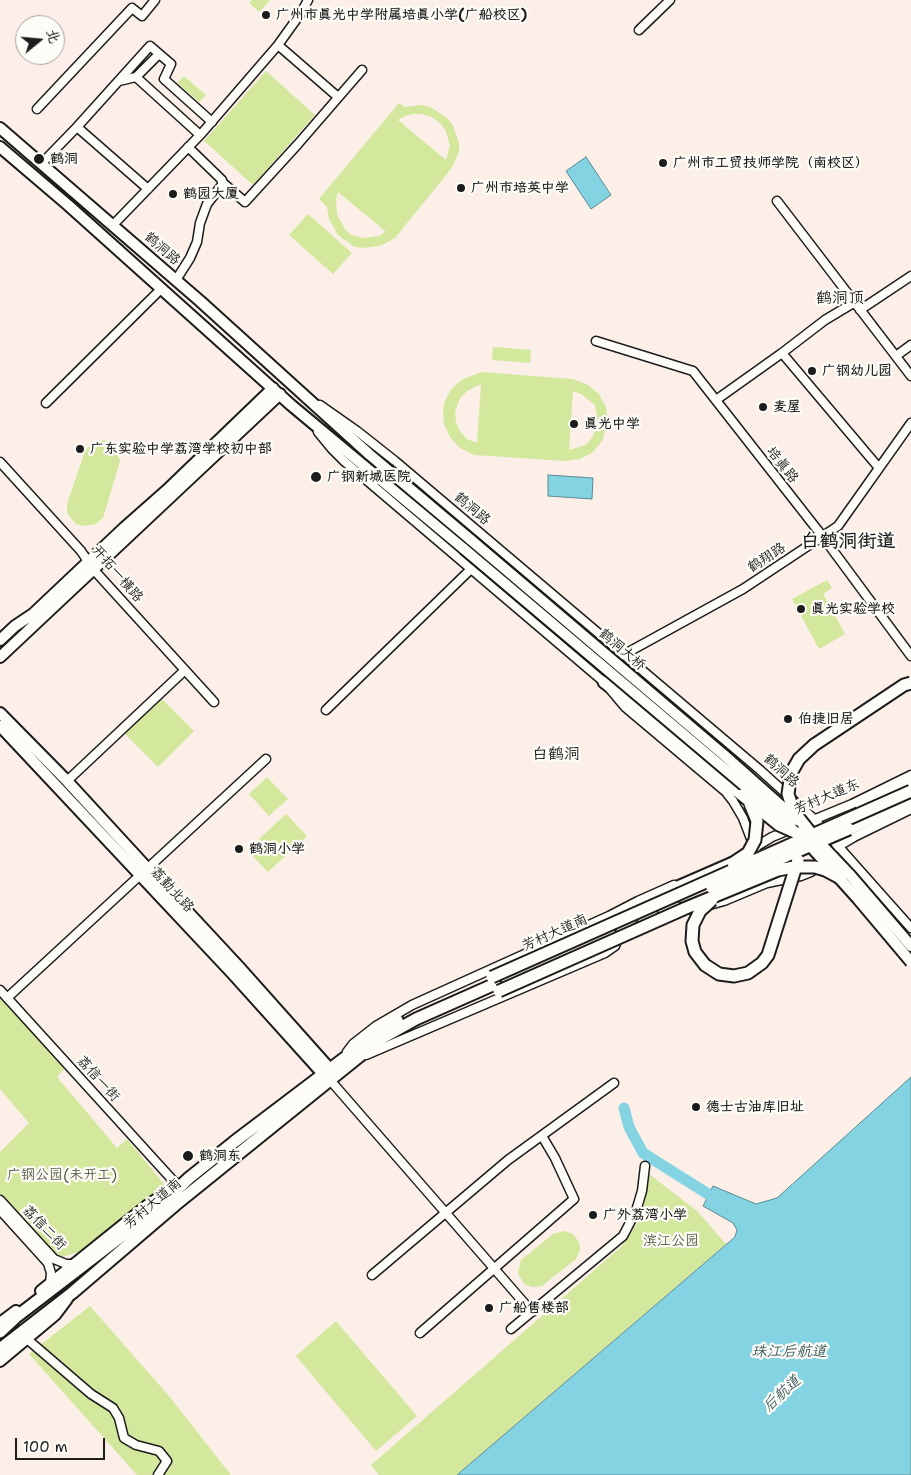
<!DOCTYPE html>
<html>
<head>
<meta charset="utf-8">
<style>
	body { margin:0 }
	#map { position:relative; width:911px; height:1475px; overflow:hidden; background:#fbefe8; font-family:"Shantell Sans","LXGW WenKai TC",sans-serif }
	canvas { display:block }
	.north { position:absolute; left:15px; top:15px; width:50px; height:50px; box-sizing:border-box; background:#fdfcf7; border:1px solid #a3a29f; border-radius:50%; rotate:73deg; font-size:14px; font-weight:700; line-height:20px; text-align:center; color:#1c1c1c }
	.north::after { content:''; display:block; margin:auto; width:18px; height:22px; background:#1c1c1c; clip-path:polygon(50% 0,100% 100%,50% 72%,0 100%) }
	.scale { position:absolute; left:15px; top:1438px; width:90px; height:22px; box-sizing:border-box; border:2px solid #1c1c1c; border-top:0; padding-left:6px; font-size:15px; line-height:18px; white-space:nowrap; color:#1c1c1c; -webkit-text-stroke:4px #fdfcf7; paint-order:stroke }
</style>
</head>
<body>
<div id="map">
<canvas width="911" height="1475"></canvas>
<div class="north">北</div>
<div class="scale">100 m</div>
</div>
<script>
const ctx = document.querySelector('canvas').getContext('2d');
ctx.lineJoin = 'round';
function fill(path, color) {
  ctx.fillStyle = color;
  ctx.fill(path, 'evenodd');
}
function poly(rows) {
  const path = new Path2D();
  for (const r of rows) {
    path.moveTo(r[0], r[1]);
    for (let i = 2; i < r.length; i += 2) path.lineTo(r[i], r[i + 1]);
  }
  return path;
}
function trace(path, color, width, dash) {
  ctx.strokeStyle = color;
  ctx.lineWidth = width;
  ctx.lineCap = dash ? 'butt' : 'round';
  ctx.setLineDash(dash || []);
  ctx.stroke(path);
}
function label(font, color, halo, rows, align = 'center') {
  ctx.font = font + ' "Shantell Sans","LXGW WenKai TC",sans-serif';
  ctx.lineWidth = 4.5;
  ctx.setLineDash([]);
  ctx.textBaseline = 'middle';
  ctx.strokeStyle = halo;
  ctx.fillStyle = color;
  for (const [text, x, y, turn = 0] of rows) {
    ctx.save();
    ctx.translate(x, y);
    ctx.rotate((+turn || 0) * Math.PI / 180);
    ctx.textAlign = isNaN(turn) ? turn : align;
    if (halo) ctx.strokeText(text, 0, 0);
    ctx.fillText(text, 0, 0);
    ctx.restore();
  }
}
fill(poly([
	[252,0,270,0,259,12,249,3],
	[266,71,315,115,253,185,204,141],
	[184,76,206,95,199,102,177,83],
	[399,103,405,107,422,105,430,107,446,117,452,124,456,134,459,143,459,152,451,169,395,238,380,246,362,248,353,246,338,235,329,219,327,207,319,199],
	[413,114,422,114,432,117,440,123,446,131,450,146,446,160,398,120,405,116],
	[338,192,385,231,385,232,379,236,364,238,351,235,345,229,337,214,336,199],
	[308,214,352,253,333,274,289,235],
	[493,347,531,350,530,363,492,360],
	[482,372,573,379,588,385,599,394,606,407,608,421,602,441,593,452,580,459,566,461,474,455,460,448,450,437,444,424,443,410,445,401,452,388,463,379],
	[481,384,477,443,467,439,460,431,456,422,455,412,460,398,467,391],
	[573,391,581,394,595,405,598,423,592,438,585,445,569,450],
	[104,440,116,447,120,461,103,518,96,524,82,526,76,524,71,518,67,512,67,504,85,451,92,443],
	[827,580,832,588,823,594,845,634,819,649,792,599],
	[161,698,194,731,158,767,125,734],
	[267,777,288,799,269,816,249,794],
	[286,814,307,836,268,872,247,850],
	[0,998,65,1068,57,1077,117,1148,127,1139,168,1189,86,1250,62,1257,49,1249,0,1194,0,1152,29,1123,0,1089],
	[649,1174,697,1211,726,1244,457,1475,379,1475,371,1465,622,1246,640,1219,646,1196],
	[565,1231,573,1234,579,1242,580,1250,576,1259,542,1286,532,1287,524,1284,518,1273,521,1260,553,1234],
	[90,1306,169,1396,231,1475,137,1475,29,1354],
	[336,1321,417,1416,376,1451,296,1356]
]), '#d3e89d');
const water = poly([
	[586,157,611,195,591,209,566,171,586,157],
	[548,475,593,478,592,499,548,496,548,475],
	[911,1077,911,1475,457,1475,735,1237,737,1230,733,1223,703,1206,713,1186,756,1204,777,1198,911,1077]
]);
fill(water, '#84d3e2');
trace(water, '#5a8a93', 1);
trace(poly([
	[624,1108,629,1127,643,1153,708,1194]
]), '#84d3e2', 11);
const minor = poly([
	[639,30,670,0],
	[278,45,338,97],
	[136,77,200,135],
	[119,81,136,77,159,54],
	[37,109,132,8,142,16,155,0],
	[77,127,150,46,171,64,164,79,212,122],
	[42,163,77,127,148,189],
	[222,182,245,202,298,144,362,70],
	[777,201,911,376],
	[113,225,202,133,278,45,301,13,308,0],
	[176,280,190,258,197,242,200,223,207,204,222,185,222,180,188,147],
	[860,310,911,276],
	[596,341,693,371,823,537,911,656],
	[782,353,879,468],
	[896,356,911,345],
	[716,400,782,353,825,320,855,302],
	[46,403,161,289],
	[320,405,357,431,395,461,760,770,814,819,911,928],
	[318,432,332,449,344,461,604,682,625,707,726,792,733,801,743,818,760,862],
	[0,462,81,551,93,569,214,702],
	[623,655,743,589,838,526,911,423],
	[326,710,471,569],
	[67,781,185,670],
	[752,849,772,837,852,804,911,775],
	[827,857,839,846,854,837,911,809],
	[706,906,724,901,767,883,801,876,811,872,817,867],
	[660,908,669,905,685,908],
	[0,990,178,1186],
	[7,998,266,759],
	[347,1052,353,1044,376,1026,412,1005,609,916,638,901,674,885],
	[366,1055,605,953,615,946,621,930,626,923,633,919],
	[330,1080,532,1312],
	[0,1200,54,1259,66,1264,75,1264],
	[0,1210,48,1263,51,1273,50,1284],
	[372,1275,508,1160,614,1083],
	[511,1329,623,1236,636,1211,642,1191,645,1166],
	[420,1333,574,1199,555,1158,542,1136],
	[27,1339,91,1394,113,1408,119,1418,124,1438,136,1445,159,1451,167,1461,158,1475]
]);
const major = poly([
	[0,128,200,301,370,455,471,540],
	[0,147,68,205,291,405,464,549],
	[0,640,15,626,33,614,124,528,167,490,273,388],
	[0,657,280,394],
	[0,713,67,781,147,868,239,967,330,1069],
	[0,726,232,973,323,1074],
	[41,1291,148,1205,172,1189],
	[0,1323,16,1311],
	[0,1361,55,1315,67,1299]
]);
const highway = poly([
	[604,682,624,697,742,795],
	[861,806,911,783],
	[849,829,911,800],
	[671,890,733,863],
	[0,1332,16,1317,153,1212,189,1178,234,1142,362,1045,375,1033,397,1020],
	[0,1349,72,1293,175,1205,382,1038,416,1019,495,984]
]);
trace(minor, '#1c1c1c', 11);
trace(major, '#1c1c1c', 14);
trace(highway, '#1c1c1c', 15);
trace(minor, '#fdfcf7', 8);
trace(major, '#fdfcf7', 10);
trace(highway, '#fdfcf7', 11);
const majorBridge = poly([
	[471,540,724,755,797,820],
	[464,549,753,793,792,829],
	[814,837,851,876,911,946],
	[805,840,858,899,911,962]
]);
const highwayBridge = poly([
	[742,795,779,825,797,833,813,835],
	[809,831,794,812,788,794,791,773,799,759,814,745,904,685,911,683],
	[733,863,748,853,755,840,757,821,750,804],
	[712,888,849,829],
	[712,900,700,911,693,925,692,941,695,952,705,965,719,974,734,976,748,973,762,963,768,955,798,860],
	[492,977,911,791],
	[499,991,686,908,778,870,794,867,815,867,825,870,840,878]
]);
trace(majorBridge, '#1c1c1c', 14, []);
trace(highwayBridge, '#1c1c1c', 15, []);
trace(majorBridge, '#fdfcf7', 10);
trace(highwayBridge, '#fdfcf7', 11);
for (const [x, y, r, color] of [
	[266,15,5,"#1c1c1c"],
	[39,159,6,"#1c1c1c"],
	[663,163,5,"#1c1c1c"],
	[461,188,5,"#1c1c1c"],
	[173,194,5,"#1c1c1c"],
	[812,371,5,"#1c1c1c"],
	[763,407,5,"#1c1c1c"],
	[574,424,5,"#1c1c1c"],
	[80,449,5,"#1c1c1c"],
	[316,477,6,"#1c1c1c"],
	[801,609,5,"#1c1c1c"],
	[788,719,5,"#1c1c1c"],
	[239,849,5,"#1c1c1c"],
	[696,1107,5,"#1c1c1c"],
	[188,1156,6,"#1c1c1c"],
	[593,1215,5,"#1c1c1c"],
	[489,1308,5,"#1c1c1c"]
]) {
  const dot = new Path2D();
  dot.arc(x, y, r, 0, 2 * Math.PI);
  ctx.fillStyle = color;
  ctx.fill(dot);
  trace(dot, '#fdfcf7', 2);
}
label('bold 14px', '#1c1c1c', '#fdfcf7', [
	["广州市真光中学附属培真小学(广船校区)",276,15],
	["鹤洞",50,159],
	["广州市工贸技师学院（南校区）",673,163],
	["广州市培英中学",471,188],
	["鹤园大厦",183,194],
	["广钢幼儿园",822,371],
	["麦屋",773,407],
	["真光中学",584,424],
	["广东实验中学荔湾学校初中部",90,449],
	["广钢新城医院",327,477],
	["真光实验学校",811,609],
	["伯捷旧居",798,719],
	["鹤洞小学",249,849],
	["德士古油库旧址",706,1107],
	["鹤洞东",199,1156],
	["广外荔湾小学",603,1215],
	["广船售楼部",499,1308]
], 'left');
label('14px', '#1c1c1c', '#fdfcf7', [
	["鹤洞路",162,249,41],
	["培真路",782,465,52],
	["鹤洞路",472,509,40],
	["鹤翔路",767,558,-33],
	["开拓一横路",117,574,49],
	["鹤洞大桥",622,650,40],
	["鹤洞路",781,771,42],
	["芳村大道东",827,797,-23],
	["荔勤北路",172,890,47],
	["芳村大道南",555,933,-24],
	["荔信一街",98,1079,48],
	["芳村大道南",153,1204,-40],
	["荔信二街",44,1228,46]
]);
label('14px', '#535943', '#fdfcf7', [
	["广钢公园(未开工)",62,1175],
	["滨江公园",671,1241]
]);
label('italic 15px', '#405c61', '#fdfcf7', [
	["珠江后航道",789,1352],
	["后航道",782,1394,-43]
]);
label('16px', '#1c1c1c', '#fdfcf7', [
	["鹤洞顶",840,299],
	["白鹤洞",556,755]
]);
label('bold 19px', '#1c1c1c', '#fdfcf7', [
	["白鹤洞街道",848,542]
]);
</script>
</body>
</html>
